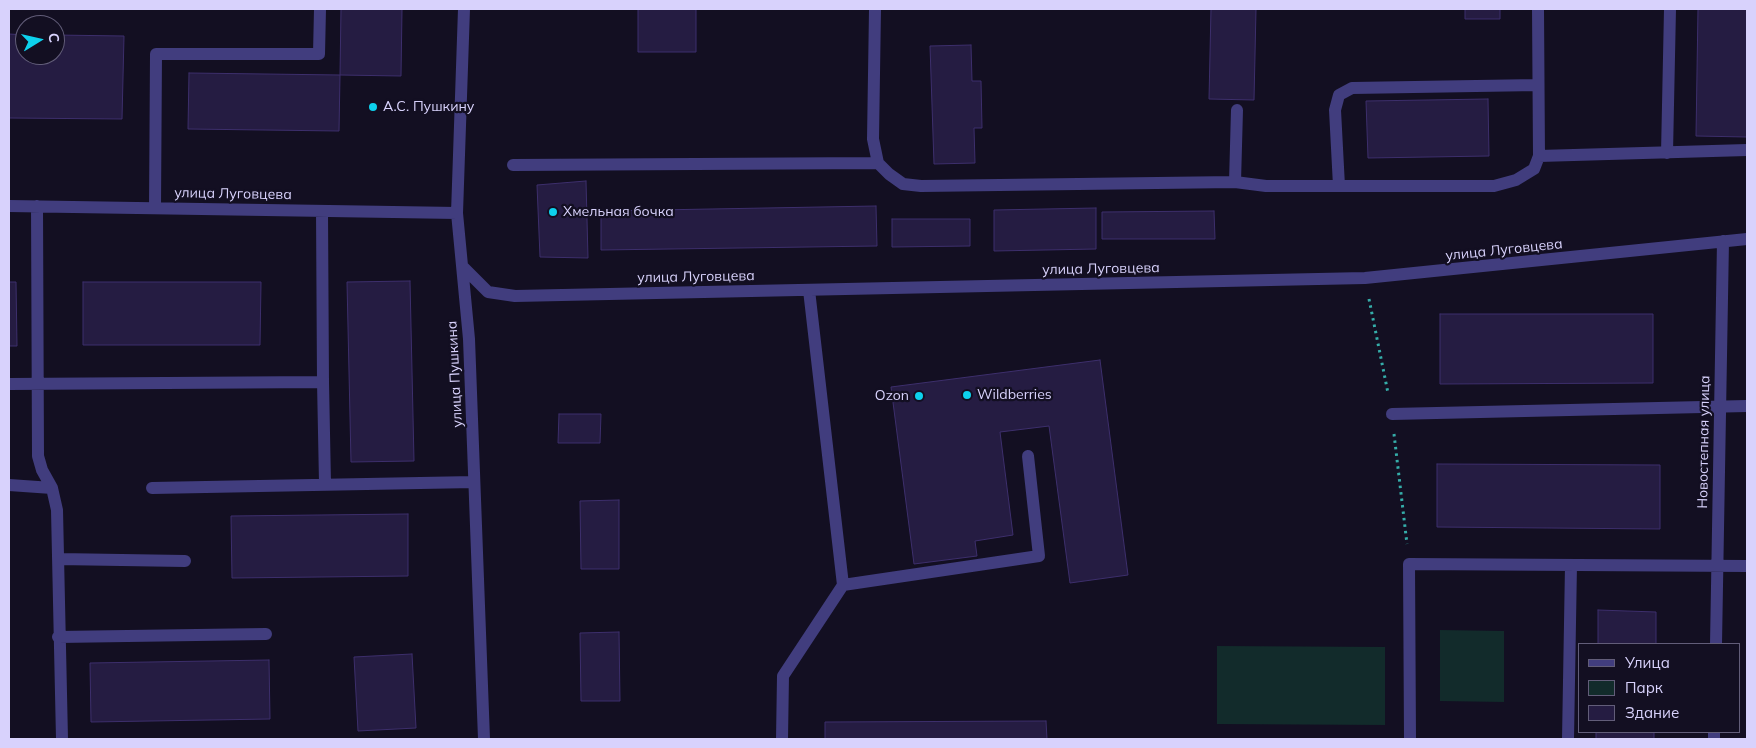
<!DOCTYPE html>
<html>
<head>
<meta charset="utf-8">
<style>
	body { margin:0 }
	#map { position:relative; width:1756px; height:748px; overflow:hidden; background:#130f22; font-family:Mulish,sans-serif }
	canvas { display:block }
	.frame { position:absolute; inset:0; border:10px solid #d8d2fc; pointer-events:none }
	.legend { position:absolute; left:1578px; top:643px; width:162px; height:90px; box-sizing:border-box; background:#130f22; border:1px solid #625d79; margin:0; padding:6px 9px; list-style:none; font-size:15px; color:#d8d2fc }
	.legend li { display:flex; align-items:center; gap:10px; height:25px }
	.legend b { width:25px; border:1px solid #625d79 }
	.north { position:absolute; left:15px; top:15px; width:50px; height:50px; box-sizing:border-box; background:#130f22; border:1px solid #625d79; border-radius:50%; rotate:81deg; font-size:14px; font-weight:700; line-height:20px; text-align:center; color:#d8d2fc }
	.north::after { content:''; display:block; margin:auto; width:18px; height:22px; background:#0dd1ed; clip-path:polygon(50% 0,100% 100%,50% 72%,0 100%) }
</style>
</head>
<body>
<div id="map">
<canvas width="1756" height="748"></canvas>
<div class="frame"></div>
<ul class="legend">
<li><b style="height:6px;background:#413d7e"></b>Улица</li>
<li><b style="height:14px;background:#122b2b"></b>Парк</li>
<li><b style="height:14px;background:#251c42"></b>Здание</li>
</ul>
<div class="north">С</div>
</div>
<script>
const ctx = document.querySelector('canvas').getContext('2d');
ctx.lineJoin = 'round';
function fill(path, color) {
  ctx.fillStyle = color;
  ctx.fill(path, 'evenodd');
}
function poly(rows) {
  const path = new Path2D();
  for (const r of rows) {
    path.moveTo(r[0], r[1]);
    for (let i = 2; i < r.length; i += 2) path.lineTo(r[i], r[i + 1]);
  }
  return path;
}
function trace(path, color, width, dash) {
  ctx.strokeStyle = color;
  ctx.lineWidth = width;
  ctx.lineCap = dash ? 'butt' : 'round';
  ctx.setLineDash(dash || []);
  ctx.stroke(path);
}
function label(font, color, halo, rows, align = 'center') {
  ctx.font = font + ' Mulish,sans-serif';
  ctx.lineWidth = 4.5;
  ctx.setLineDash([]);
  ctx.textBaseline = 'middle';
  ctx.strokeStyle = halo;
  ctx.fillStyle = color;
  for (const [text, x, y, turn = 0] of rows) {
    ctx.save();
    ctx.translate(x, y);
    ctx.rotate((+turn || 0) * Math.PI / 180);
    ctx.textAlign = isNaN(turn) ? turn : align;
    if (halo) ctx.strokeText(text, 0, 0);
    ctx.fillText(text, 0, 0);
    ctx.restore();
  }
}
fill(poly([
	[1440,630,1504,631,1504,702,1440,701],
	[1217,646,1385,647,1385,725,1217,724]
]), '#122b2b');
const building = poly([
	[341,9,402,9,401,76,340,75,341,9],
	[638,9,696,9,696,52,638,52,638,9],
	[1211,9,1256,9,1254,100,1209,99,1211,9],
	[1465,9,1500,9,1500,19,1465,19,1465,9],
	[1698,9,1747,9,1747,137,1696,136,1698,9],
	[9,34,25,35,25,55,55,55,55,35,124,36,122,119,9,118,9,34],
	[971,45,972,81,981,81,982,128,974,128,975,163,934,164,930,46,971,45],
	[189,73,340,75,339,131,188,129,189,73],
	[1488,99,1489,156,1368,158,1366,101,1488,99],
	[586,181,588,258,540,257,537,185,586,181],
	[876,206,877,246,601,250,601,211,876,206],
	[1096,208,1096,249,994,251,994,210,1096,208],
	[1214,211,1215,239,1102,239,1102,212,1214,211],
	[892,219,970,219,970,246,892,247,892,219],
	[410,281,414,461,351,462,347,282,410,281],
	[9,282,16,282,17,346,9,346,9,282],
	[83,282,261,282,260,345,83,345,83,282],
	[1440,314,1653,314,1653,383,1440,384,1440,314],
	[1100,360,1128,575,1070,583,1049,426,1000,432,1013,535,975,541,977,556,914,564,891,387,1100,360],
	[559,414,601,414,600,443,558,443,559,414],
	[1437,464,1660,465,1660,529,1437,527,1437,464],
	[619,500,619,569,581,569,580,501,619,500],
	[408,514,408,576,232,578,231,516,408,514],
	[1598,610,1656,612,1656,644,1598,644,1598,610],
	[619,632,620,701,581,701,580,633,619,632],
	[412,654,416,728,358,731,354,657,412,654],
	[269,660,270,719,91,722,90,663,269,660],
	[1046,721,1047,739,825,739,825,722,1046,721],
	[1596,732,1654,732,1654,739,1596,739,1596,732]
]);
fill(building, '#251c42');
trace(building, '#3d2f6c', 1);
trace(poly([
	[1369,299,1388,393],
	[1394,434,1407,544]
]), '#35ada9', 3, [2.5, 4]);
trace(poly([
	[464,9,457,213,469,339,484,739],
	[875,9,873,139,878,163,889,174,903,184,921,186,1235,182,1266,186,1494,186,1516,180,1534,169,1539,156,1538,9],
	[1667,153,1670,9],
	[1539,156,1747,150],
	[513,165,878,163],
	[1235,182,1237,110],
	[1339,186,1335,110,1339,95,1352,88,1538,85],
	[9,206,457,213],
	[37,206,38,456,42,470,52,488,57,510,62,739],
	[155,208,156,54,319,54,320,9],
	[463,267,488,292,515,296,1365,278,1747,239],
	[323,382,325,483],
	[9,384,323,382,322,211],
	[1392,414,1747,406],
	[9,485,52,488],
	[152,488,474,482],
	[58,559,185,561],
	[843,585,1039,556,1028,456],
	[58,637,266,634],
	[1716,644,1723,241],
	[782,739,783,676,843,585,809,290],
	[1410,739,1409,564,1747,566],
	[1568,739,1571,565],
	[1714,739,1714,732]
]), '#413d7e', 12);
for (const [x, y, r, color] of [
	[373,107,5,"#0dd1ed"],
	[553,212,5,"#0dd1ed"],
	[967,395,5,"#0dd1ed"],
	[919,396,5,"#0dd1ed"]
]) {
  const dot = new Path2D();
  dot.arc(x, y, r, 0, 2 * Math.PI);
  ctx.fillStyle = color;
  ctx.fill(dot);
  trace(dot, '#130f22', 2);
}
label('14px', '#d8d2fc', '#130f22', [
	["А.С. Пушкину",383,107],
	["Хмельная бочка",563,212],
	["Wildberries",977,395],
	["Ozon",909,396,"right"]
], 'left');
label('14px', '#d8d2fc', '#130f22', [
	["улица Луговцева",233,194,1],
	["улица Луговцева",1504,250,-6],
	["улица Луговцева",1101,269,-1],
	["улица Луговцева",696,277,-1],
	["улица Пушкина",455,374,-93],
	["Новостепная улица",1704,442,-89]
]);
</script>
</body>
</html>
